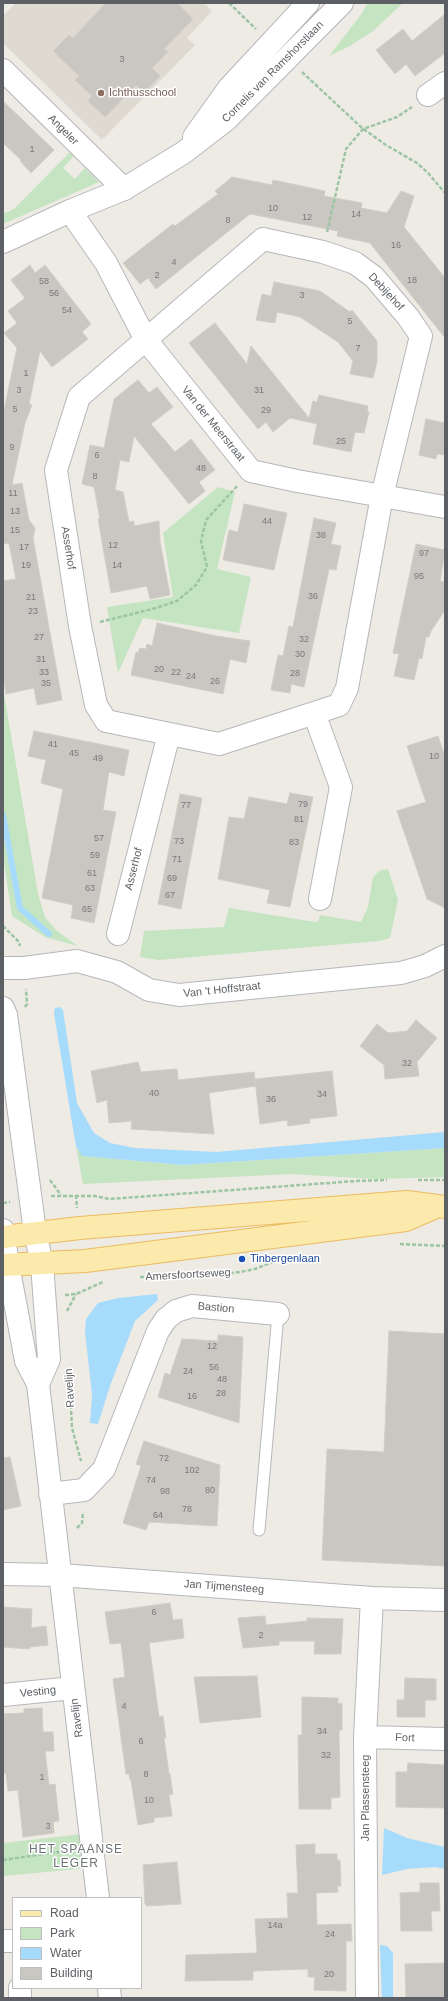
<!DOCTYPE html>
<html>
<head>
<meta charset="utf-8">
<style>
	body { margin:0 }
	#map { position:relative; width:448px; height:2001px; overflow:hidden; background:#eeebe4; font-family:Arial,sans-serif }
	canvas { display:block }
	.frame { position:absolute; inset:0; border:4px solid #5c6064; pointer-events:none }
	.legend { position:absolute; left:12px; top:1897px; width:130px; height:92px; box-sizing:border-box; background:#fff; border:1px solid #bebfc1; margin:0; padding:5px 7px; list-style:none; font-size:12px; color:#5c6064 }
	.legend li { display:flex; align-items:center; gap:8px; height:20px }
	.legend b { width:20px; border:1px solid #bebfc1 }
</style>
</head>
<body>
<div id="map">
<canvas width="448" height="2001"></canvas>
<div class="frame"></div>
<ul class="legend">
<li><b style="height:5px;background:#fbeaac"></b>Road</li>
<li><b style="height:11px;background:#c4e4c2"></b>Park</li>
<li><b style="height:11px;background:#a7dbfb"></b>Water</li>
<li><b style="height:11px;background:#cac6c2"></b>Building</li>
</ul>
</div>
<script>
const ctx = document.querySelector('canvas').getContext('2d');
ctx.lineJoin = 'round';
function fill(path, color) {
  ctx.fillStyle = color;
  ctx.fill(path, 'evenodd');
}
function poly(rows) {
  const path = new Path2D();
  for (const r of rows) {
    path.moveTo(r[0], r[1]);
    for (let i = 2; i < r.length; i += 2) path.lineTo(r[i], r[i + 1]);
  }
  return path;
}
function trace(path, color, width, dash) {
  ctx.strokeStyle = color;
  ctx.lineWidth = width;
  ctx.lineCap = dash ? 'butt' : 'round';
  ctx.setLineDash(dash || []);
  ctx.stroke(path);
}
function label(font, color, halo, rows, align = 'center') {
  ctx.font = font + ' Arial,sans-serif';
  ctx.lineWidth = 3;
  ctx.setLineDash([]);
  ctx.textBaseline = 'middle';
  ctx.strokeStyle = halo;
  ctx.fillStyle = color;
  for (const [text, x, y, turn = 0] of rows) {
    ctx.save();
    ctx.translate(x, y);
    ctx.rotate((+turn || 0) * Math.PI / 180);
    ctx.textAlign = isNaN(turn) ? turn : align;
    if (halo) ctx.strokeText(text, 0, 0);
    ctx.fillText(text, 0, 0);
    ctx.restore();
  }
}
fill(poly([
	[16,3,204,3,212,11,187,38,195,45,102,140,3,43,3,16]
]), '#dedad2');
fill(poly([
	[368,3,403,3,373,31,350,46,329,56,360,16],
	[70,152,74,156,63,168,75,179,85,168,99,182,3,224,3,214,14,209],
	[218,487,235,492,217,569,251,577,239,633,143,618,118,673,107,607,173,597,163,533],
	[3,688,38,894,45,917,57,931,78,946,45,937,12,916,3,857],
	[388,869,398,900,390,938,379,941,158,960,140,957,144,931,224,927,229,908,302,920,318,922,320,915,361,922,368,907,373,877,379,871],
	[76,1146,83,1156,183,1165,445,1148,445,1177,375,1179,291,1174,83,1184],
	[83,1834,88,1868,3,1876,3,1843]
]), '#c4e4c2');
fill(poly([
	[60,1007,63,1010,77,1103,94,1133,110,1143,135,1148,216,1152,445,1132,445,1148,183,1165,82,1156,76,1146,72,1123,54,1013,55,1008],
	[157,1294,158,1300,135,1321,110,1386,98,1424,90,1423,92,1395,85,1332,86,1319,98,1303,118,1298],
	[384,1828,407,1838,445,1847,445,1869,436,1867,407,1869,382,1875],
	[380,1945,387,1946,393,1953,393,1998,382,1998]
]), '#a7dbfb');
trace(poly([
	[3,815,20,908,49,934]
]), '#a7dbfb', 6);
const building = poly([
	[106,3,177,3,193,19,164,49,168,52,152,68,160,76,144,93,136,85,105,117,88,101,92,96,75,80,79,76,53,51,69,35,73,38,106,3],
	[445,14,445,53,415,76,406,64,395,74,376,50,403,29,412,41,445,14],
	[3,101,54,150,31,173,20,161,21,160,3,143,3,101],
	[232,177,272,185,273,180,325,191,324,196,362,203,361,208,387,213,401,191,414,196,404,227,445,278,445,338,370,243,337,236,338,231,250,214,156,289,148,278,140,284,123,263,173,224,175,226,218,194,215,191,232,177],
	[30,265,35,273,45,265,91,324,82,332,88,339,52,367,40,351,29,404,32,405,25,423,12,485,22,483,29,520,35,528,33,538,62,700,37,705,34,688,6,694,3,673,3,581,16,579,9,543,3,544,3,415,17,348,4,333,17,323,8,311,25,298,11,280,30,265],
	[274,282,320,291,350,312,352,310,377,341,377,362,373,378,350,374,353,361,338,342,300,317,277,312,275,323,256,320,262,294,271,296,274,282],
	[215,323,247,364,251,346,309,418,313,401,317,402,319,395,368,406,367,412,369,412,364,433,355,432,351,452,313,444,317,424,290,418,273,432,266,422,258,429,189,343,215,323],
	[138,380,149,393,157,387,173,407,151,424,175,452,191,439,215,470,199,482,205,491,189,504,134,436,129,462,120,460,115,490,123,492,129,522,134,521,134,526,159,521,160,542,170,595,150,599,147,586,111,593,98,519,100,519,94,487,82,484,90,445,104,448,114,399,138,380],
	[426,419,445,423,445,455,437,454,436,459,419,455,426,419],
	[244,504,287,513,274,570,223,560,229,530,238,532,244,504],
	[314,518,336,523,331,544,341,546,336,570,329,569,304,687,291,684,290,693,271,690,278,655,283,656,289,626,293,627,314,518],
	[416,544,445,550,440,581,445,582,445,610,431,631,429,637,426,637,422,659,419,658,414,680,394,676,399,654,393,653,416,544],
	[157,623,216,636,250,641,246,663,230,659,223,694,131,675,136,652,138,653,140,648,146,649,147,644,152,646,157,623],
	[34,731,129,750,124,776,109,772,103,810,116,812,94,923,71,918,73,905,42,898,63,789,41,783,46,760,28,756,34,731],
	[438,736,445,757,445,908,427,899,397,811,426,802,407,746,438,736],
	[290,793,313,797,290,907,267,903,270,890,218,879,229,817,244,819,249,797,287,804,290,793],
	[180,794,202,798,181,909,158,904,180,794],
	[416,1020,437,1038,417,1062,419,1076,385,1079,384,1065,360,1046,377,1024,388,1033,407,1031,416,1020],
	[138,1062,141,1072,177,1069,178,1080,254,1072,256,1086,209,1093,214,1134,131,1129,132,1121,109,1123,107,1100,97,1103,91,1071,138,1062],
	[332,1071,337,1116,309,1119,310,1123,288,1126,287,1120,260,1124,255,1079,332,1071],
	[389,1331,445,1334,445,1566,322,1560,327,1449,384,1452,389,1331],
	[218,1335,243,1337,239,1423,158,1397,165,1373,170,1375,182,1339,218,1341,218,1335],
	[144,1441,220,1465,217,1526,149,1522,146,1530,123,1523,141,1466,136,1464,144,1441],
	[10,1457,21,1506,3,1510,3,1458,10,1457],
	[170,1603,173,1620,182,1619,184,1638,149,1643,156,1695,159,1717,163,1716,166,1738,164,1738,169,1774,170,1774,173,1794,169,1795,172,1816,154,1818,154,1822,138,1825,131,1780,130,1780,129,1774,126,1774,113,1679,125,1677,121,1643,110,1644,105,1612,170,1603],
	[3,1607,32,1609,31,1628,46,1626,48,1645,30,1647,30,1649,3,1647,3,1607],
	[265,1616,266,1625,307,1621,307,1618,343,1619,341,1654,314,1654,315,1641,279,1641,279,1645,243,1648,238,1618,265,1616],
	[257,1676,261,1717,200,1723,194,1677,257,1676],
	[405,1678,436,1679,436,1700,425,1700,425,1717,397,1717,397,1700,404,1700,405,1678],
	[302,1697,338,1698,338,1704,342,1703,342,1730,339,1730,340,1797,331,1798,331,1809,299,1809,298,1735,302,1735,302,1697],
	[42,1708,43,1732,53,1732,54,1751,45,1751,49,1785,55,1784,59,1821,53,1822,54,1833,23,1837,18,1790,8,1791,6,1773,3,1774,3,1714,24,1713,24,1709,42,1708],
	[408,1763,445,1765,445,1808,396,1807,396,1772,407,1772,408,1763],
	[315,1844,315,1854,337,1854,337,1860,340,1860,341,1886,337,1886,338,1892,316,1893,317,1925,351,1924,352,1941,346,1941,346,1991,314,1990,315,1977,308,1977,308,1969,253,1971,253,1980,185,1981,186,1955,257,1953,255,1919,288,1918,287,1893,298,1893,296,1845,315,1844],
	[177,1862,181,1904,147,1906,145,1904,143,1865,177,1862],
	[420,1883,439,1883,440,1911,431,1911,432,1931,401,1931,400,1893,420,1892,420,1883],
	[445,1963,445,1998,406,1998,405,1964,445,1963]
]);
fill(building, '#cac6c2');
trace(building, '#d2cdc3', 1);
const service = poly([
	[259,1530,278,1314]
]);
const minor = poly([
	[3,70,124,189],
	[428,95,445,83],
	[70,211,106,263,146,340,251,471,297,481,445,507],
	[263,239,323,252,355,263,374,277,408,317,421,336,382,496,347,688,339,705,219,744,106,721,96,705,80,626,56,470,79,397,263,239],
	[314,713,341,787,320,899],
	[118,934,169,734],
	[3,968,24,968,77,961,117,972,149,990,179,995,401,973,425,966,445,956],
	[8,1265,26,1361,38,1384,98,1898],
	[38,1384,49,1359,42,1264],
	[50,1494,84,1490,104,1469,158,1331,166,1319,176,1311,192,1306,278,1314],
	[3,1574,60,1575,372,1598,445,1600],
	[3,1695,73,1688],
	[365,1737,445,1739],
	[3,1941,13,1941],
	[20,1988,20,1998],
	[109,1988,110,1998],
	[367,1998,365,1737,372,1598]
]);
const tertiary = poly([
	[194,137,229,88,308,3],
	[3,242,70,211,124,189,183,153,226,120,342,3],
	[3,1008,6,1015,35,1232,42,1264],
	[3,1230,8,1265]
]);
const primary = poly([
	[3,1237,80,1228,407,1202,445,1207],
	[3,1265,85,1261,406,1220,436,1207]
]);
trace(service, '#b5b7bb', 13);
trace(minor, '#b5b7bb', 24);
trace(tertiary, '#b5b7bb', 24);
trace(primary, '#ebbc60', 24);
trace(poly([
	[229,3,256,29],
	[302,72,362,128,386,145,417,163,428,173,445,193],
	[327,232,346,149,363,129,397,117,412,107],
	[100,622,156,608,177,601,196,585,207,567,201,541,206,520,237,486],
	[3,926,19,942,20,946],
	[25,1007,27,1004,26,989],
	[50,1180,61,1195],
	[418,1180,445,1180],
	[76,1195,77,1208],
	[51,1196,95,1196,109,1199,356,1181,387,1180],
	[3,1203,10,1202],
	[400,1244,445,1246],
	[140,1277,207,1276,240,1272,255,1269,280,1259],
	[65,1295,76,1294,103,1282],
	[67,1311,76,1294],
	[69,1369,72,1428,81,1461],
	[77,1528,82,1523,83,1512],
	[3,1860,72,1850]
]), '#9cc5a4', 2.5, [4, 2]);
trace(service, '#fff', 11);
trace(minor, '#fff', 22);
trace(tertiary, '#fff', 22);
trace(primary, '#fbeaac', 22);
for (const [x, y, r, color] of [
	[101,93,4,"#8d6e63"],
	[242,1259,4,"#1a4fb4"]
]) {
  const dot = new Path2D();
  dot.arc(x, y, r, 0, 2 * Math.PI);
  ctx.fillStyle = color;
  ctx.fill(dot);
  trace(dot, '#fff', 1.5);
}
label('9px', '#787a7c', null, [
	["3",122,60],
	["1",32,150],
	["10",273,209],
	["14",356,215],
	["12",307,218],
	["8",228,221],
	["16",396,246],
	["4",174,263],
	["2",157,276],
	["18",412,281],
	["58",44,282],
	["56",54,294],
	["3",302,296],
	["54",67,311],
	["5",350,322],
	["7",358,349],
	["1",26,374],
	["3",19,391],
	["31",259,391],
	["5",15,410],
	["29",266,411],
	["25",341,442],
	["9",12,448],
	["6",97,456],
	["48",201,469],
	["8",95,477],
	["11",13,494],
	["13",15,512],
	["44",267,522],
	["15",15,531],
	["38",321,536],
	["12",113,546],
	["17",24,548],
	["97",424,554],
	["19",26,566],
	["14",117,566],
	["95",419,577],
	["36",313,597],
	["21",31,598],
	["23",33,612],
	["27",39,638],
	["32",304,640],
	["30",300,655],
	["31",41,660],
	["20",159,670],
	["33",44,673],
	["22",176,673],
	["28",295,674],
	["24",191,677],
	["26",215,682],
	["35",46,684],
	["41",53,745],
	["45",74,754],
	["10",434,757],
	["49",98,759],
	["79",303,805],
	["77",186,806],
	["81",299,820],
	["57",99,839],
	["73",179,842],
	["83",294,843],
	["59",95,856],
	["71",177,860],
	["61",92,874],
	["69",172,879],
	["63",90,889],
	["67",170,896],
	["65",87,910],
	["32",407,1064],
	["40",154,1094],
	["34",322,1095],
	["36",271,1100],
	["12",212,1347],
	["56",214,1368],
	["24",188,1372],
	["48",222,1380],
	["28",221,1394],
	["16",192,1397],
	["72",164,1459],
	["102",192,1471],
	["74",151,1481],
	["80",210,1491],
	["98",165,1492],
	["78",187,1510],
	["64",158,1516],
	["6",154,1613],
	["2",261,1636],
	["4",124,1707],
	["34",322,1732],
	["6",141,1742],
	["32",326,1756],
	["8",146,1775],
	["1",42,1778],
	["10",149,1801],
	["3",48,1827],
	["14a",275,1926],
	["24",330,1935],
	["20",329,1975]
]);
label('11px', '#5c6064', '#fff', [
	["Cornelis van Ramshorstlaan",273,72,-45],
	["Angeler",63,130,45],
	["Debijehof",386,292,47],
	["Van der Meerstraat",213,424,51],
	["Asserhof",68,548,81],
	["Asserhof",134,869,-76],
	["Van 't Hoffstraat",222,990,-6],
	["Amersfoortseweg",188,1275,-3],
	["Bastion",216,1308,5],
	["Ravelijn",70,1388,-93],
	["Jan Tijmensteeg",224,1587,4],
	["Vesting",38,1692,-6],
	["Ravelijn",77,1718,-97],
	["Fort",405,1738,2],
	["Jan Plassensteeg",366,1798,-90]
]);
label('11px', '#785e54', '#fff', [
	["Ichthusschool",109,93]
], 'left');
label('11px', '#164399', '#fff', [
	["Tinbergenlaan",250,1259]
], 'left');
ctx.letterSpacing = '1px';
label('12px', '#6d7276', '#fff', [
	["HET SPAANSE",76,1850],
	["LEGER",76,1864]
]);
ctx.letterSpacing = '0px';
</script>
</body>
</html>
